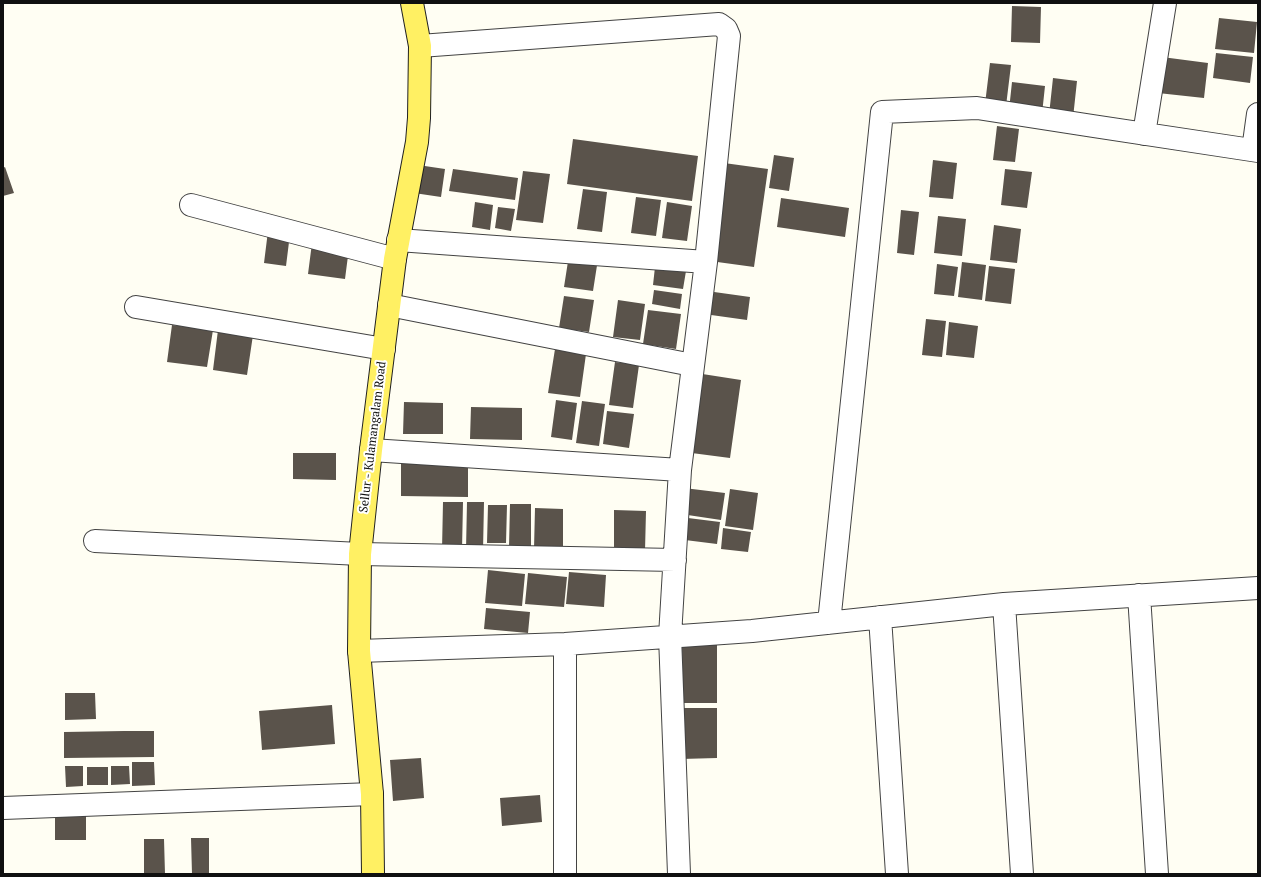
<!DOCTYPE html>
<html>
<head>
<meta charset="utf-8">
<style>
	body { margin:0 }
	#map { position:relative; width:1261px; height:877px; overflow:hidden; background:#fffef3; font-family:"PT Serif",serif }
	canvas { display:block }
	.frame { position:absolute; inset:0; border:4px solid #101010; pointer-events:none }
</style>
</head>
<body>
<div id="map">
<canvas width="1261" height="877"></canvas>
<div class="frame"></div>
</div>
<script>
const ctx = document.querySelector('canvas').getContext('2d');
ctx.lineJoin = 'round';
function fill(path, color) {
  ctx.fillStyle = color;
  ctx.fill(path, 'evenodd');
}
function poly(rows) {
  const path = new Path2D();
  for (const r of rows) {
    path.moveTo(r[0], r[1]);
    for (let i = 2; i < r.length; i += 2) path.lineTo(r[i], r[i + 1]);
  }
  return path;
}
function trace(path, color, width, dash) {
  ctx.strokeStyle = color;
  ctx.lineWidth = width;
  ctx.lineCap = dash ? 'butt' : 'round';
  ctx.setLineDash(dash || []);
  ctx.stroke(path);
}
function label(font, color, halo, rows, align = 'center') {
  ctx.font = font + ' "PT Serif",serif';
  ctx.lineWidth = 4;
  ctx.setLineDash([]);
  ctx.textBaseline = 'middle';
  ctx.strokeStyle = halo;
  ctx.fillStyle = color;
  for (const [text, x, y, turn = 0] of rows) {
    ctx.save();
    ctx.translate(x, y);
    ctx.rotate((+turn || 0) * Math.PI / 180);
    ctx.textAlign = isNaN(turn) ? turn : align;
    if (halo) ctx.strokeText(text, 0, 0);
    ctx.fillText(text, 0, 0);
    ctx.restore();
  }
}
fill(poly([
	[1012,6,1041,7,1040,43,1011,42],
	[1219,18,1257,22,1254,53,1215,49],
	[1216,53,1253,57,1250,83,1213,78],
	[1162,57,1208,63,1204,98,1158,93],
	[990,63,1011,65,1006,106,985,104],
	[1053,78,1077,81,1073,118,1049,115],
	[1012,82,1045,86,1042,114,1009,110],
	[997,126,1019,129,1015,162,993,160],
	[573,139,698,156,692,201,567,184],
	[774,155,794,158,789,191,769,188],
	[933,160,957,163,953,199,929,197],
	[724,163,768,169,754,267,710,261],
	[418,165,445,169,441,197,414,193],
	[5,167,14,193,3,196,3,168],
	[453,169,518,178,515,200,449,191],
	[1005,169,1032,172,1027,208,1001,205],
	[523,171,550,174,543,223,516,220],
	[583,189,607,192,602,232,577,229],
	[636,197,661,200,656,236,631,233],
	[781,198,849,208,845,237,777,227],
	[475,202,493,205,490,230,472,227],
	[667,202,692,206,687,241,662,238],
	[498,207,515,209,511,231,495,228],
	[901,210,919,212,914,255,897,253],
	[938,216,966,219,962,256,934,253],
	[994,225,1021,229,1017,263,990,260],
	[268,231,290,234,286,266,264,263],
	[312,243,349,248,345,279,308,274],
	[569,255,598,259,593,291,564,287],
	[962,262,986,265,982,300,958,297],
	[937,264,958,267,954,296,934,294],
	[989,266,1015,269,1011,304,985,301],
	[655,267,686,271,683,289,653,285],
	[654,290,682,294,680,309,652,304],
	[707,291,750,297,747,320,704,314],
	[564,296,594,300,589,332,559,328],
	[618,300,645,304,640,340,613,337],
	[648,310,681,314,676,349,643,344],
	[926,319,946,321,942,357,922,355],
	[949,322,978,326,974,358,946,355],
	[172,325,213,330,207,367,167,362],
	[218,330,253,335,247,375,213,370],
	[555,349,586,354,580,397,548,393],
	[615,362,639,365,633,408,609,405],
	[696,373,741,380,730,458,684,452],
	[556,400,577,403,572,440,551,437],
	[582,401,605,404,599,446,576,443],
	[404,402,443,403,443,434,403,434],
	[471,407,522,408,522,440,470,439],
	[607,411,634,414,629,448,603,444],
	[293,453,336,453,336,480,293,479],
	[401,456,468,457,468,497,401,496],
	[684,488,725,493,721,520,681,514],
	[730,489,758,493,753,530,725,526],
	[443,502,463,502,462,550,442,550],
	[467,502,484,502,483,551,466,550],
	[510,504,531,504,531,547,509,547],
	[488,505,507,505,506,543,487,543],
	[535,508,563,509,563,549,534,549],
	[614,510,646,511,645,551,614,551],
	[680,517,720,522,717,544,677,539],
	[723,528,751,532,748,552,721,549],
	[488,570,525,574,522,606,485,603],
	[569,572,606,575,604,607,566,604],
	[528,573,567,577,564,607,525,604],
	[486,608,530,612,528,633,484,629],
	[717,644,717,703,683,703,682,645],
	[65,693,95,693,96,719,65,720],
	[332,705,335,744,262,750,259,711],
	[681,708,717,708,717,758,681,759],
	[124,731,154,731,154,757,64,758,64,732],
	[421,758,424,798,393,801,390,760],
	[132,762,154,762,155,785,132,786],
	[65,766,83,766,83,786,66,787],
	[111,766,129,766,130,784,111,785],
	[87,767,108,767,108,785,87,785],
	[540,795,542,822,502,826,500,798],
	[55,810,86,810,86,840,55,840],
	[191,838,209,838,209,874,192,874],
	[144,839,164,839,165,874,144,874]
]), '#5a534b');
const minor = poly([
	[420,46,719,24,726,29,729,36,706,262,680,470,670,636,679,874],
	[1144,134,1165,3],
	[1253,150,1258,114],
	[191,205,395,259],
	[398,240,706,262],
	[389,305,692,365],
	[136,307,384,349],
	[371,450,680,470],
	[95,541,360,554,675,560],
	[1139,595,1157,874],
	[1004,604,1022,874],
	[880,617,897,874],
	[829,623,882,112,977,108,1093,126,1258,151],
	[359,651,565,644,752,631,1004,604,1258,588],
	[3,808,372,794],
	[565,874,565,644]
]);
const major = poly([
	[373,874,372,794,359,651,360,554,371,450,395,259,417,142,419,118,420,46,412,3]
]);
trace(minor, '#434343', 24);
trace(major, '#212121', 24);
trace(minor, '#fff', 22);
trace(major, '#fff063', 22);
label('12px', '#101010', '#fff', [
	["Sellur - Kulamangalam Road",373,437,-83]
]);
</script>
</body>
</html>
